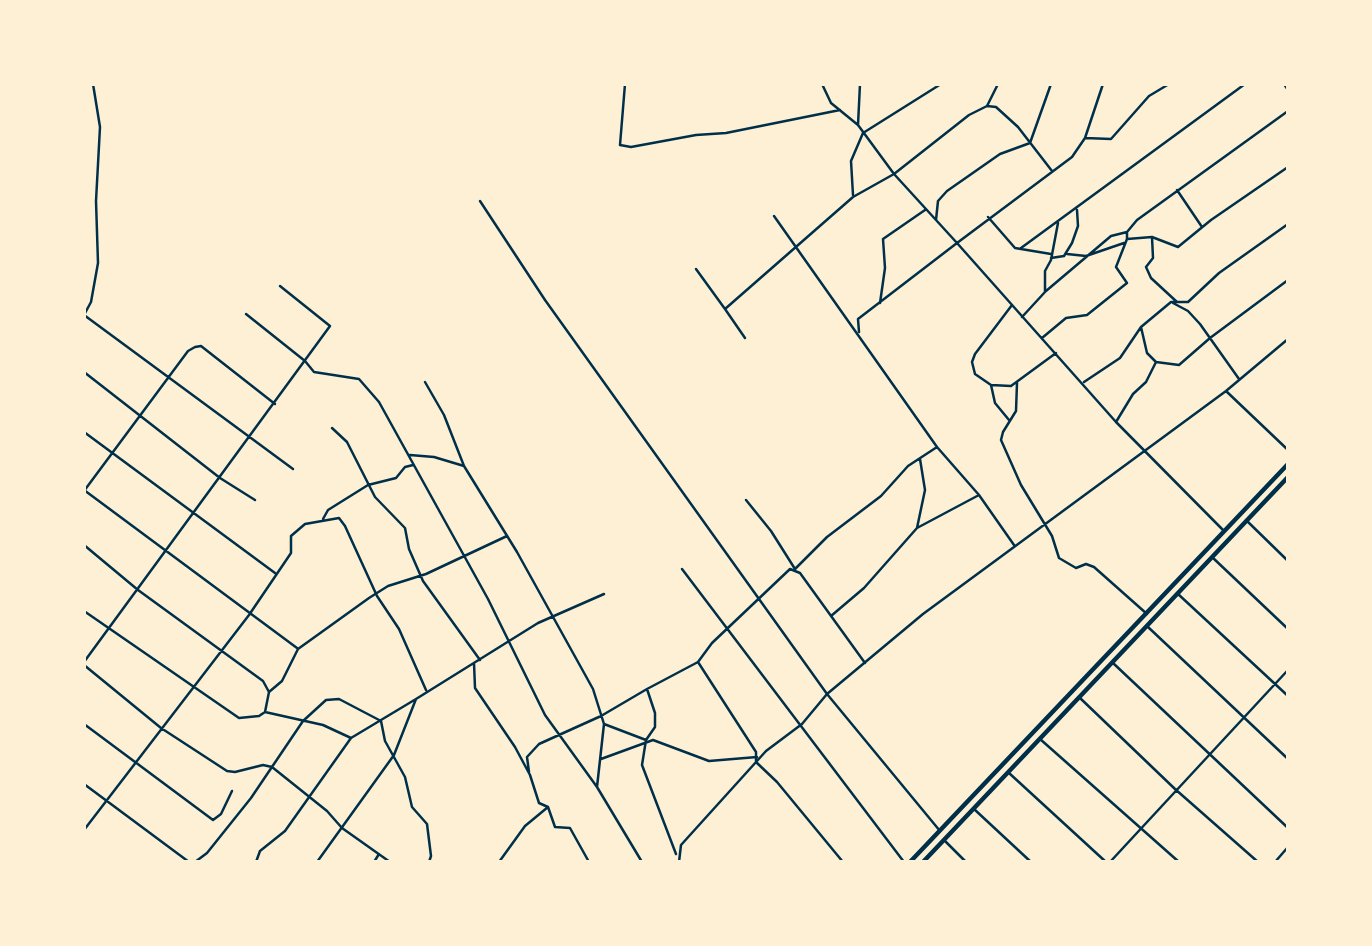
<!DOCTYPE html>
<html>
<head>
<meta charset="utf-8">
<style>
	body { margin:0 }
	#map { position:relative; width:1372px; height:946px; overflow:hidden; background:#fdf0d5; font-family:Rubik,sans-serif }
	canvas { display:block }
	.frame { position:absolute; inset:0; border:86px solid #fdf0d5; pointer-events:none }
</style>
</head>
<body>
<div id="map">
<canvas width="1372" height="946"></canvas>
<div class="frame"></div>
</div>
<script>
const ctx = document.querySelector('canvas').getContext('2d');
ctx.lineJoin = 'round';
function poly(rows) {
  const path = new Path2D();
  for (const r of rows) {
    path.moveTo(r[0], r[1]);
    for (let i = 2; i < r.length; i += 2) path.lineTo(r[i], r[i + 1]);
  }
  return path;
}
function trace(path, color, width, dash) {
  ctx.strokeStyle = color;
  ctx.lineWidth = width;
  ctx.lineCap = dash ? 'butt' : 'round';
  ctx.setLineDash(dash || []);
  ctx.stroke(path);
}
trace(poly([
	[625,84,620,145,631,147,696,135,726,133,840,110],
	[822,84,831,103,858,125],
	[1103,84,1085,138,1072,157,957,243,1116,422,1224,531],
	[1284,84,1288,90],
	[987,106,996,107,1018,127,1052,171],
	[1085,138,1111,139,1149,96,1169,84],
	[1177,190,1202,227],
	[853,195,851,161,863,133,941,84],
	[480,201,545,300,827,694,940,831],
	[774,216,937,447,979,495,1014,545],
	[988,217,1015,248,1051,254],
	[936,220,938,201,947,191,1000,154,1030,143,1051,84],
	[1127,239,1127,232,1137,220,1288,111],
	[1021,248,1245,84],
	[1067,254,1086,256,1124,243],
	[1051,258,1064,256,1072,243,1078,226,1077,210],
	[696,269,725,309,853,197,894,174,969,115,987,106,998,84],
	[1046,291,1111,236,1127,232],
	[1177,302,1188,302,1219,273,1288,224],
	[880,303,885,268,883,239,925,210],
	[1173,303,1188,311,1200,324,1239,379],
	[1012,305,975,354,972,362,975,374,991,385,1011,386,1056,353],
	[725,309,745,338],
	[246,314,305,361,314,372,359,379,379,402,488,599,545,715,597,787,642,862],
	[84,315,293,469],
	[84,315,91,302,98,263,96,201,100,127,93,84],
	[1022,317,1045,292,1045,271,1051,260,1058,223],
	[859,332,858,319,957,243,894,174,858,125,860,84],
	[1042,338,1066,318,1087,315,1127,283,1116,267,1127,239,1152,237,1178,247,1211,220,1288,167],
	[1156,362,1179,365,1210,338,1288,280],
	[84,372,220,478,255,500],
	[425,382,444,415,464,466,517,552,593,689,604,724,597,787],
	[1084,382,1120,358,1141,327],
	[1017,383,1016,411,1003,432,1001,440,1021,485,1052,536,1059,558,1076,568,1086,564,1094,567,1147,614],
	[991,385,995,403,1009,420],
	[1226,391,1288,450],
	[1116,422,1133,394,1146,382,1156,362,1147,353,1141,327,1171,302,1177,302,1151,278,1146,267,1153,258,1152,237],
	[332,428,347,442,375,497,405,528,409,549,423,581,480,660],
	[84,432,275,573],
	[410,455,434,457,464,466],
	[84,490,297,648],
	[84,491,188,351,195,347,201,346,275,404],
	[746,500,771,531,795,569,827,537,881,496,908,466,937,447],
	[323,519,328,510,368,485,396,478,405,467,413,465],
	[1246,520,1288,561],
	[917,528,925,490,920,459],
	[84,545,138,590,263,681,269,692,265,712],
	[1212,557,1288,629],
	[682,569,904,862],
	[1178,594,1288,696],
	[84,611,239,718,259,716,265,712,323,725,351,738,416,699],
	[831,616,864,588,917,528,979,495],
	[1148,627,1288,759],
	[84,662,330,326,280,286],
	[474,663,475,688,515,747,530,775,539,803,548,807,555,827,570,828,589,862],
	[1113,663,1288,828],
	[84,665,161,728,227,771,235,772,263,765,272,767,327,811,342,828,390,862],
	[269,692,282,681,298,649,369,598,388,586,426,574,507,536],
	[1080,698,1175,789,1258,862],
	[84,724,213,820,221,814,232,791],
	[604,724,646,740],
	[1040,739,1179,862],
	[601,759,653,740,709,761,757,757],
	[529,772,527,757,539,744,601,716,647,689],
	[1009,773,1106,862],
	[84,784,189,862],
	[974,809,1031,862],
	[84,830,249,615,291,553,291,536,305,524,339,518,345,526,377,596,399,629,426,690],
	[944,840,966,862],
	[676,854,642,765,646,740,655,727,655,713,647,689,698,662],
	[195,862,207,853,251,798,303,721,326,700,339,699,381,721,385,741,405,777,412,807,427,824,431,856,429,862],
	[256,862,260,851,285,831,351,738],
	[317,862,394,755,416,699,538,623,604,594],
	[374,862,379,854],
	[499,862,525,826,548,807],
	[565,862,576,862],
	[679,862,681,845,766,751,802,724,827,694,923,614,1226,391,1288,339],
	[843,862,777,782,756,762,756,752,698,662,712,643,790,569,800,573,865,663],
	[1110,862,1288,670],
	[1275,862,1288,847]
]), '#003049', 2.5);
trace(poly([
	[910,862,1288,464],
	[923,862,1288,477]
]), '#003049', 4.5);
</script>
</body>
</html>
